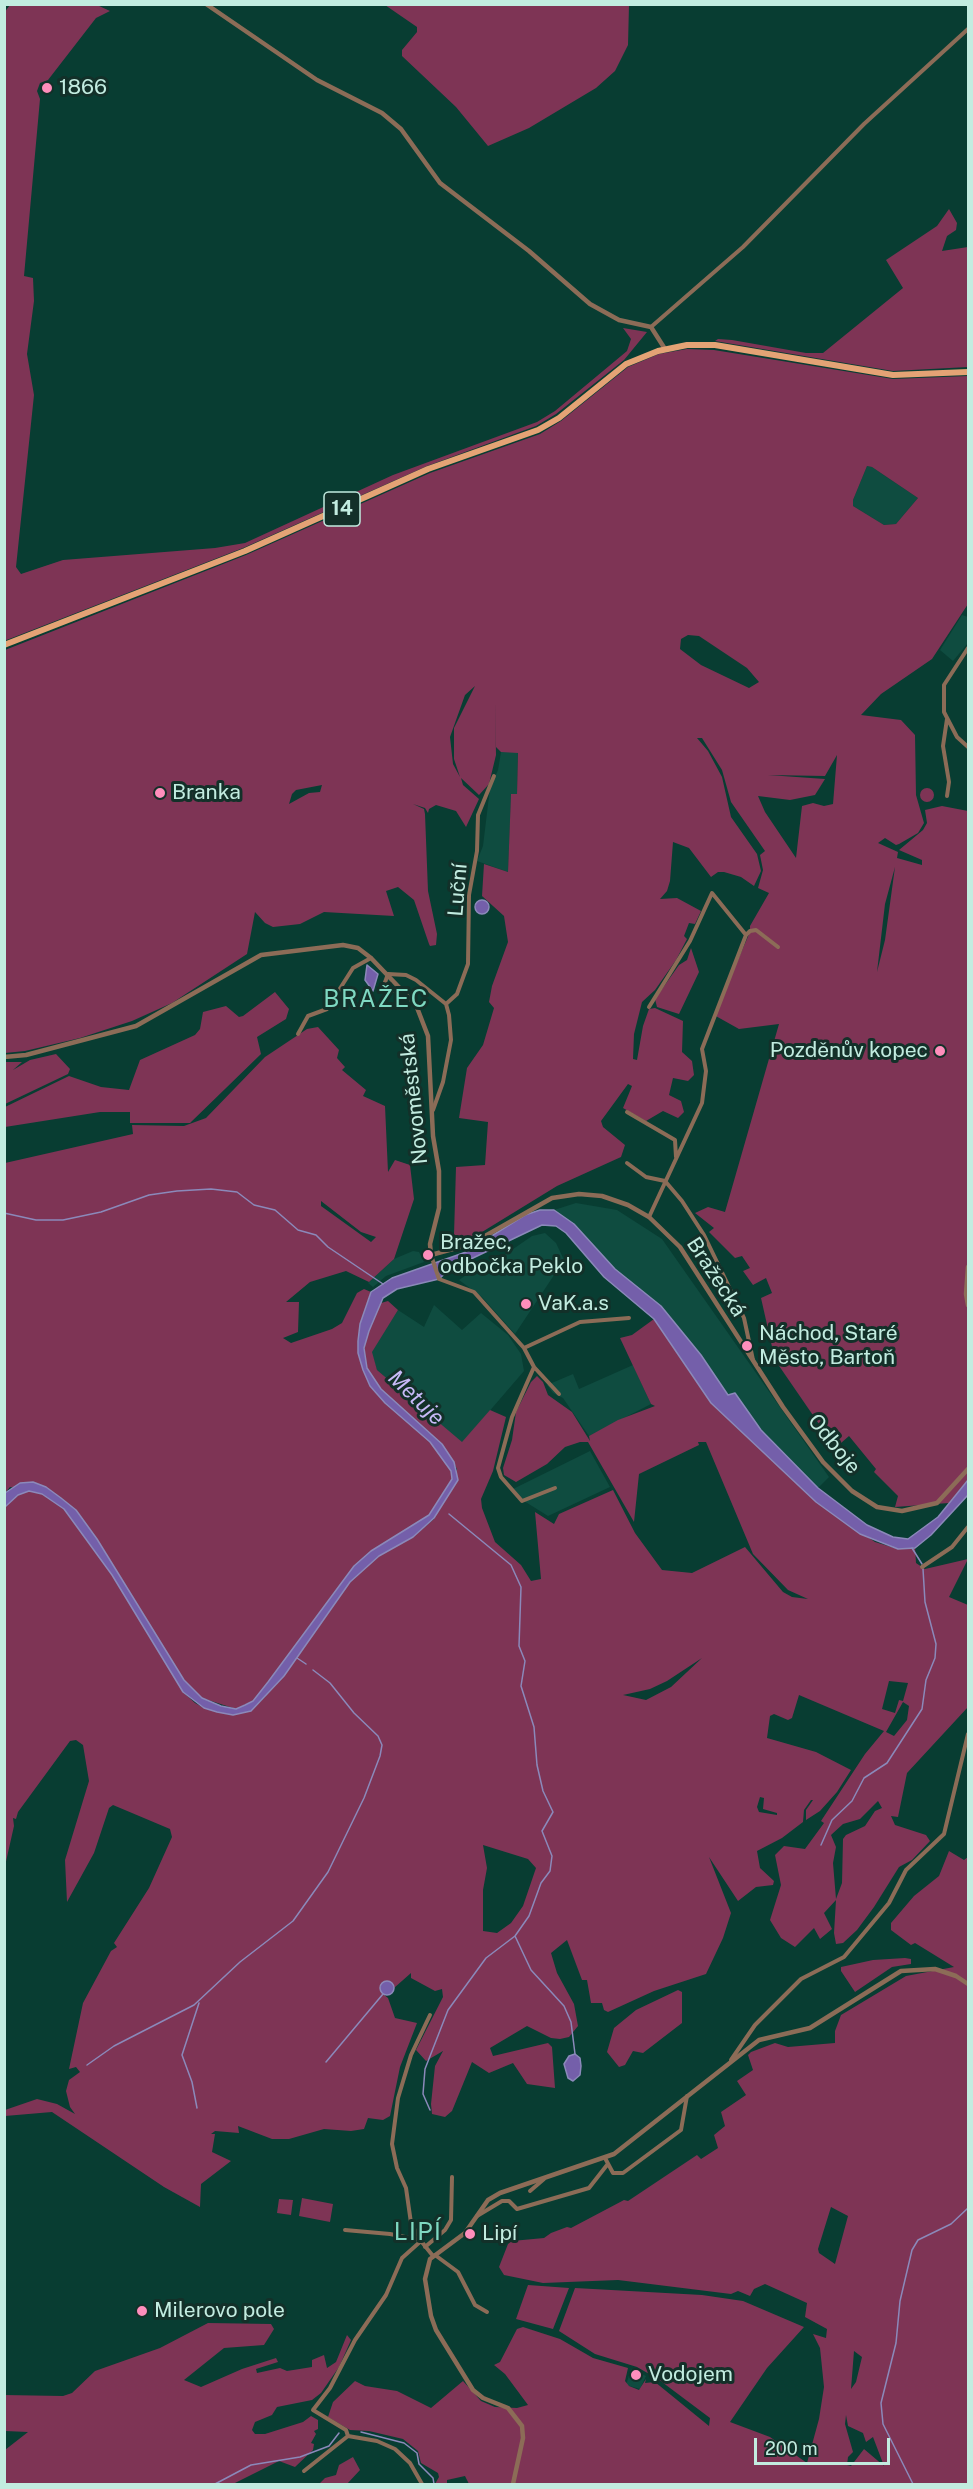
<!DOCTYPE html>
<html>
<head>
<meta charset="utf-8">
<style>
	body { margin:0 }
	#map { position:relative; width:973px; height:2489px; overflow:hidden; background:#083d32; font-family:"Public Sans",sans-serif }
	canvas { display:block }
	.frame { position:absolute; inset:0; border:6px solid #c2ece0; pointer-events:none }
	.scale { position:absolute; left:754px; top:2438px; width:136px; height:27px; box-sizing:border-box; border:3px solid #c2ece0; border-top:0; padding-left:8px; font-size:18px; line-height:21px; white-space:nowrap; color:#c2ece0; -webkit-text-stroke:4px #133029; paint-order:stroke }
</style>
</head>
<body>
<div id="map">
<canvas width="973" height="2489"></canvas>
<div class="frame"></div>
<div class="scale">200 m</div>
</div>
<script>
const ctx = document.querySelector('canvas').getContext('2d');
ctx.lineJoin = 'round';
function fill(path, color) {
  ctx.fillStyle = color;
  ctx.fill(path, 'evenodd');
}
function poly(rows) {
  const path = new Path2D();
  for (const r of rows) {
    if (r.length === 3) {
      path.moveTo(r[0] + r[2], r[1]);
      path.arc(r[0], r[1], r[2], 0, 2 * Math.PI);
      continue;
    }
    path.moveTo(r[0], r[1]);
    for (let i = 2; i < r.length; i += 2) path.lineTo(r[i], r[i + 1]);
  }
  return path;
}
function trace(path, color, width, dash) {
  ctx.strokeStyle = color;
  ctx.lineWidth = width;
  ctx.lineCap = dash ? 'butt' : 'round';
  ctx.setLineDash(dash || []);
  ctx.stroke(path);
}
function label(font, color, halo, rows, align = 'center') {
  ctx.font = font + ' "Public Sans",sans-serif';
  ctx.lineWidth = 6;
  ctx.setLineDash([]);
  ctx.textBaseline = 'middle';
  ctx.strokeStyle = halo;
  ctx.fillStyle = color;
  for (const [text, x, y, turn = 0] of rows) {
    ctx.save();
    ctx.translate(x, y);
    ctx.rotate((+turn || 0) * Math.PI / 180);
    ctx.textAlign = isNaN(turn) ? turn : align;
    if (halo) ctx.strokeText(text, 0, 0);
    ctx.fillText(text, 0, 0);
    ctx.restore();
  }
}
fill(poly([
	[867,466,872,467,918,498,896,524,884,525,853,506,853,500],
	[962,615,968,617,968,643,953,661,940,650],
	[501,752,518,752,517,794,511,795,508,872,477,861,483,846,490,788,498,770],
	[576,1203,617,1210,662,1239,829,1477,818,1488,761,1430,735,1393,728,1396,701,1355,661,1306,615,1269,574,1224,554,1210],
	[545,1233,556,1243,564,1260,515,1334,482,1297,459,1280,484,1263,506,1254,532,1236],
	[413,1251,419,1252,424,1262,386,1276,373,1287,368,1283,394,1259],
	[434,1305,462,1330,481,1313,508,1335,521,1354,524,1371,462,1443,377,1370,371,1352,398,1310,424,1327],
	[633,1365,651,1404,589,1436,563,1398,553,1393,547,1385,573,1374,579,1389],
	[590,1451,610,1487,548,1516,524,1501,513,1489],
	[631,2369,646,2376,640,2389,626,2385]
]), '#0f4c40');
fill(poly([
	[10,5,97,5,110,11,96,18,48,80,40,83,37,91,40,99,24,276,33,278,34,301,27,354,34,395,16,567,21,574,63,560,215,548,245,543,393,475,537,422,555,411,627,351,631,339,623,328,647,332,624,360,556,414,536,426,427,466,243,548,4,641,4,13],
	[385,5,629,5,628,45,615,71,596,88,529,128,488,146,456,107,402,56,402,50,417,32,417,27],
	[949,209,957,223,956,230,947,236,942,251,968,247,968,367,893,371,715,341,718,339,732,340,806,353,823,353,903,288,886,260,937,226],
	[687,349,714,350,893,379,968,376,968,604,932,659,881,694,861,715,901,720,915,735,916,795,924,823,918,833,899,844,896,845,885,838,878,843,898,852,897,858,922,865,922,860,899,850,923,830,927,823,925,810,942,806,968,811,968,1480,949,1503,895,1507,898,1496,874,1472,876,1469,849,1436,841,1443,819,1424,775,1360,761,1298,772,1293,766,1278,753,1285,743,1271,750,1268,742,1256,735,1258,709,1232,714,1228,695,1213,708,1207,725,1212,779,1024,739,1029,714,1015,750,932,750,926,769,893,758,888,763,870,760,855,765,851,731,802,722,770,702,738,697,738,708,751,722,777,731,817,757,854,761,871,754,886,741,877,724,872,718,872,711,877,689,848,673,842,670,881,667,891,660,899,677,898,701,911,695,924,689,923,684,936,687,939,676,960,655,990,642,1002,634,1034,633,1059,637,1060,643,1026,649,1009,655,1008,683,1021,682,1052,692,1061,694,1075,688,1081,673,1078,669,1095,681,1101,684,1112,678,1118,663,1111,646,1121,623,1108,632,1086,628,1084,601,1121,603,1127,625,1145,621,1157,557,1186,469,1240,454,1235,456,1167,485,1165,488,1122,459,1118,467,1068,483,1045,494,1008,489,1002,492,986,508,942,504,916,482,896,484,864,508,872,511,794,517,794,518,753,501,752,496,747,495,698,496,755,489,784,479,795,461,778,463,785,479,799,466,827,456,811,436,805,429,809,428,813,425,808,413,804,424,809,425,814,428,891,437,934,436,945,430,946,429,944,414,900,398,887,386,891,394,916,324,912,300,924,273,927,265,923,255,912,247,954,172,1003,132,1021,80,1038,25,1051,5,1053,5,650,246,555,430,473,540,434,561,421,628,367,659,354],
	[867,466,872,467,918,498,896,524,884,525,853,506,853,500],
	[688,635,699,636,747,668,759,682,749,688,701,665,680,649,681,639],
	[475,686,454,728,454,759,460,777,453,764,450,737,465,695],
	[837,755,833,804,824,806,813,803,802,806,796,858,765,812,758,796,790,800,815,795,825,779,768,775,825,776],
	[322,785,320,792,309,793,289,804,292,794,296,790],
	[895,867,885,940,877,972,885,904],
	[927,795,7],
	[691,948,699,972,679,1014,657,1007,655,999,679,965,687,960],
	[275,992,289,1009,286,1019,257,1037,261,1054,190,1123,130,1123,130,1112,100,1112,5,1127,5,1107,69,1076,101,1087,129,1090,140,1060,195,1035,200,1029,203,1012,226,1006,239,1017,243,1016],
	[318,1027,339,1050,337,1058,345,1067,342,1070,366,1090,363,1096,385,1106,388,1172,395,1160,410,1165,414,1199,394,1259,369,1282,346,1271,310,1282,286,1302,299,1302,298,1332,283,1338,291,1343,332,1329,342,1323,357,1293,364,1289,371,1292,360,1324,358,1353,363,1370,370,1386,385,1403,430,1442,452,1471,452,1479,429,1515,369,1553,253,1701,236,1709,202,1698,184,1680,97,1539,76,1510,61,1498,10,1487,5,1493,5,1163,133,1134,132,1125,184,1126,206,1118,265,1057,307,1029],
	[321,1201,361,1232,376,1237,371,1242,321,1206],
	[56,1054,70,1069,68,1074,5,1104,5,1062,22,1062,13,1070,30,1060],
	[388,1301,398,1310,372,1352,377,1370,462,1442,490,1410,506,1417,493,1471,481,1499,482,1508,495,1542,521,1565,531,1581,541,1579,535,1512,554,1524,559,1514,613,1490,635,1533,662,1570,692,1573,745,1547,783,1592,792,1597,808,1599,788,1590,753,1554,706,1442,698,1442,699,1445,639,1474,634,1522,588,1442,580,1442,565,1447,547,1464,516,1482,504,1475,503,1468,512,1440,516,1412,531,1382,537,1376,543,1382,548,1395,572,1412,590,1441,589,1436,618,1420,655,1406,651,1404,620,1338,632,1335,654,1319,711,1403,816,1502,875,1542,898,1549,915,1548,916,1563,925,1569,968,1559,949,1597,968,1605,968,1707,907,1773,898,1817,891,1816,895,1825,926,1835,930,1841,912,1860,899,1867,874,1907,857,1930,843,1943,836,1944,834,1933,836,1900,824,1913,832,1929,820,1939,814,1928,795,1947,781,1938,770,1920,781,1885,775,1855,784,1846,805,1849,824,1823,821,1821,865,1754,884,1731,799,1695,792,1718,788,1720,774,1714,770,1716,767,1738,816,1752,851,1770,837,1792,820,1811,806,1820,806,1810,813,1800,811,1800,804,1810,803,1822,782,1838,757,1851,760,1868,774,1881,773,1885,756,1887,738,1901,709,1857,731,1913,723,1938,706,1974,654,1991,608,2012,604,2010,602,2003,591,2003,587,1980,582,1980,567,1940,551,1953,557,1973,574,2004,578,2026,569,2037,560,2039,551,2038,527,2026,490,2048,493,2056,548,2043,552,2047,555,2088,527,2084,513,2063,489,2073,472,2062,452,2111,445,2117,432,2114,431,2104,435,2066,443,2051,426,2061,416,2050,443,1997,442,1989,435,1991,411,1978,411,1973,394,1988,393,1984,383,1994,388,1998,395,2018,417,2023,400,2067,390,2116,383,2120,368,2118,364,2129,351,2131,324,2129,289,2139,272,2139,238,2126,239,2133,215,2131,211,2134,215,2134,212,2152,231,2161,201,2184,200,2207,164,2187,52,2112,5,2116,5,2110,37,2099,57,2104,75,2114,70,2107,66,2091,69,2080,80,2072,76,2067,69,2069,83,2003,111,1951,117,1947,114,1943,149,1888,172,1837,170,1829,113,1805,109,1808,94,1853,67,1902,65,1860,89,1781,83,1745,76,1740,70,1741,18,1812,16,1819,13,1818,14,1826,5,1866,5,1507,18,1495,29,1491,42,1494,64,1509,112,1575,183,1692,195,1703,204,1708,233,1715,261,1701,284,1676,350,1582,379,1556,413,1537,434,1519,457,1469,442,1444,381,1389,367,1368,364,1348,368,1331,381,1303],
	[702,1658,671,1687,646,1700,623,1695,650,1689,667,1681],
	[889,1681,908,1683,903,1701,899,1700,895,1713,882,1709],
	[903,1702,909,1706,907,1720,894,1736,886,1732],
	[760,1797,764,1798,763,1809,777,1813,777,1815,759,1812,757,1807],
	[878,1801,882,1808,875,1811,865,1826,846,1835,843,1839,842,1883,836,1899,833,1863,836,1847,831,1835,843,1824,860,1819],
	[483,1845,528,1859,536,1868,523,1906,511,1923,497,1933,483,1931,483,1890,487,1868],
	[949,1851,964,1860,968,1857,968,2484,469,2484,465,2476,447,2480,447,2484,435,2484,439,2477,438,2473,421,2463,418,2451,403,2439,369,2431,350,2430,328,2417,333,2402,355,2381,365,2386,397,2391,431,2408,463,2381,481,2401,495,2407,517,2408,528,2405,505,2374,494,2365,500,2362,517,2329,523,2327,560,2339,593,2358,628,2368,625,2381,629,2386,639,2390,646,2379,645,2383,655,2382,709,2426,710,2418,658,2379,637,2367,595,2354,559,2331,575,2288,702,2295,743,2301,804,2327,767,2368,730,2422,770,2437,807,2463,819,2419,824,2387,820,2348,813,2334,826,2338,827,2329,805,2317,807,2303,765,2284,754,2289,750,2296,738,2291,731,2294,618,2280,543,2283,504,2275,499,2267,508,2244,512,2241,544,2238,551,2233,567,2227,571,2228,624,2200,628,2201,697,2155,701,2159,718,2148,714,2135,725,2126,721,2112,746,2095,737,2081,753,2070,748,2055,751,2052,775,2043,788,2047,835,2043,835,2031,841,2015,906,1976,954,1967,915,1943,911,1945,891,1930,891,1923,914,1896,939,1876],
	[831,2207,848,2216,835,2264,819,2253,818,2249],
	[854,2351,862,2357,856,2382,851,2389],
	[846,2415,848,2426,863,2433,866,2442,873,2437,884,2466,864,2449,851,2466,847,2465,848,2457,853,2452,845,2424],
	[905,1958,911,1959,911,1964,892,1967,855,1992,841,1971,841,1967,873,1960],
	[678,1990,682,1992,682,2023,643,2053,633,2051,625,2065,619,2067,607,2052,614,2028,636,2010],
	[302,2198,333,2204,330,2222,299,2216],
	[279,2199,293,2200,291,2215,277,2213],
	[528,2285,569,2288,553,2329,516,2319],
	[208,2323,271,2324,274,2329,264,2345,224,2348,184,2380,201,2387,242,2369,276,2358,278,2362,256,2369,257,2373,280,2368,287,2371,312,2367,312,2360,324,2355,327,2368,336,2362,347,2335,351,2340,339,2367,321,2393,312,2400,277,2407,272,2415,255,2422,252,2430,255,2434,265,2434,303,2422,311,2416,318,2420,318,2429,314,2431,316,2434,311,2443,314,2444,313,2450,295,2467,279,2461,233,2484,5,2484,5,2450,28,2432,5,2431,4,2395,63,2396,72,2393,95,2371,160,2348],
	[353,2457,360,2470,347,2484,319,2484,325,2478,336,2475,339,2465]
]), '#7e3455');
const water = poly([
	[482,907,7],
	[367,965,378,974,373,991,365,980,367,965],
	[540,1210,554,1210,574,1224,615,1269,661,1306,701,1355,728,1395,735,1393,761,1430,818,1488,867,1525,893,1537,908,1539,938,1517,968,1480,968,1495,931,1535,915,1548,898,1549,860,1534,816,1502,711,1403,654,1319,604,1277,566,1233,556,1226,542,1225,450,1269,439,1279,397,1289,383,1298,369,1331,364,1348,367,1368,381,1389,442,1444,454,1462,458,1480,434,1518,413,1537,379,1556,350,1582,284,1676,251,1711,233,1715,217,1712,204,1708,183,1692,112,1575,64,1509,42,1494,29,1491,18,1495,5,1507,5,1493,20,1483,33,1482,46,1487,61,1498,76,1510,97,1539,184,1680,202,1698,221,1706,236,1709,245,1705,253,1701,268,1682,354,1566,371,1551,429,1515,452,1479,451,1471,430,1442,385,1403,370,1386,363,1370,358,1353,358,1341,360,1324,371,1292,392,1278,466,1252,525,1215,540,1210],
	[387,1988,7],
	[575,2054,580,2058,581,2066,580,2075,573,2081,568,2078,564,2064,569,2056,575,2054]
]);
fill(water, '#745faa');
trace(water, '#8b89ba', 1.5);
trace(poly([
	[4,1213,36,1220,63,1220,101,1212,149,1195,177,1191,211,1189,237,1192,254,1205,275,1210,298,1230,316,1235,328,1247,383,1284],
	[449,1514,511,1565,521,1587,519,1646,525,1661,521,1686,534,1727,537,1765,543,1791,553,1812,542,1831,552,1856,550,1871,541,1883,529,1916,515,1936,531,1970,564,2006,571,2022,575,2054],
	[912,1548,922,1564],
	[297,1658,306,1664],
	[821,1845,832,1820,852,1801,864,1778,887,1763,922,1709,926,1680,935,1658,936,1644,925,1602,923,1569],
	[326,2062,383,1994],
	[87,2065,114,2046,194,2005,240,1962,293,1921,328,1872,364,1798,380,1756,382,1745,378,1736,354,1713,330,1683,313,1670],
	[197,2108,192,2082,182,2055,199,2003],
	[430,2110,423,2094,425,2069,448,2010,486,1958,515,1936],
	[361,2432,404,2443,417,2453,419,2464,433,2478,434,2484],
	[184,2484,191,2484],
	[215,2484,251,2465,300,2457,329,2446,339,2433],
	[913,2484,883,2424,881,2403,896,2343,900,2301,912,2250,918,2240,951,2224,968,2208]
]), '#8b89ba', 1.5);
trace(poly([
	[651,327,743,247,864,124,968,29],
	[968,648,944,685,944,712,957,737,968,747],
	[947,719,943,746,949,782,947,796],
	[402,990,393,991,384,985,388,974,406,975,416,980,446,1004,449,1015,451,1040,443,1082,433,1110],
	[446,1004,457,994,468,964,469,895,477,851,478,815,494,776],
	[649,1007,690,941,712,893,746,935],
	[298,1034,308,1016,327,1009,353,968,371,958],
	[627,1112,675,1140,676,1157],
	[627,1163,646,1177,665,1181,682,1201,704,1235,744,1318,753,1360],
	[649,1217,702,1103,706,1071,702,1049,746,935,750,931,756,930,778,947],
	[431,1255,439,1279,474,1292,524,1348,534,1367,512,1417,498,1468,501,1477,522,1501,555,1488],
	[524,1348,580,1322,629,1318],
	[534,1367,559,1394],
	[922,1567,952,1547,968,1527],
	[731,2060,755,2025,801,1979,844,1957,889,1903,906,1870,944,1834,968,1734],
	[605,2158,613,2173,623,2173,681,2130,687,2096],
	[530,2191,544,2179],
	[477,2216,502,2201,509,2201,517,2209,589,2188,607,2165],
	[345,2230,390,2234,420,2240],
	[421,2241,411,2223,406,2188,397,2168,392,2144,398,2098,411,2055,430,2015],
	[425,2247,445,2230,451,2220,452,2177],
	[435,2255,458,2272,475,2305,487,2312],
	[348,2436,377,2441,395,2449,410,2463,422,2484],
	[304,2471,348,2436,346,2430,313,2410,330,2388,355,2340,386,2295,402,2258,421,2241,433,2256]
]), '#8c6c57', 4);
trace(poly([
	[206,4,317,80,382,113,401,129,440,183,529,251,590,304,619,320,651,327,665,349],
	[4,1057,26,1055,136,1026,261,955,343,945,358,948,371,958,416,1005,428,1036,433,1136,439,1171,439,1208,430,1244,431,1255,471,1244,552,1198,579,1194,602,1196,628,1205,649,1217,680,1247,783,1407,823,1462,852,1491,877,1507,902,1511,937,1503,968,1469],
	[968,1267,966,1294,968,1305],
	[513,2484,523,2438,522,2426,508,2408,483,2398,473,2390,436,2330,431,2316,425,2279,430,2259,465,2233,488,2200,500,2193,614,2154,759,2040,810,2028,901,1971,935,1969,956,1976,968,1984]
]), '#8c6c57', 4.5);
trace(poly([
	[4,645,245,551,428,469,538,430,559,418,626,364,658,351,687,345,715,345,893,375,968,372]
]), '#e4a375', 6);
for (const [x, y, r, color] of [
	[47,88,6,"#fe8ebc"],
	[160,793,6,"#fe8ebc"],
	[940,1051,6,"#fe8ebc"],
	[428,1255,6,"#fe8ebc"],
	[526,1304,6,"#fe8ebc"],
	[747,1346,6,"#fe8ebc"],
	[470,2234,6,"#fe8ebc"],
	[142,2311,6,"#fe8ebc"],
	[636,2375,6,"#fe8ebc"]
]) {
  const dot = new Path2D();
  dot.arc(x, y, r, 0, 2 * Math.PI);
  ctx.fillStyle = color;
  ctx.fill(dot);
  trace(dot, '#133029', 2);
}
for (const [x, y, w] of [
	[342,509,36]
]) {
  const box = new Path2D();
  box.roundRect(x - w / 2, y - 17, w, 34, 4.5);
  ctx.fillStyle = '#133029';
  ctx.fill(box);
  trace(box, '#c2ece0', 1.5);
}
label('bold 20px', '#c2ece0', null, [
	["14",342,509]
]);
label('21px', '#c2ece0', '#133029', [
	["1866",59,88],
	["Branka",172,793],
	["Pozděnův kopec",928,1051,"right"],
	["Bražec,",440,1243],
	["odbočka Peklo",440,1267],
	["VaK.a.s",538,1304],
	["Náchod, Staré",759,1334],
	["Město, Bartoň",759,1358],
	["Lipí",482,2234],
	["Milerovo pole",154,2311],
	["Vodojem",648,2375]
], 'left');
label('21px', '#c2ece0', '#133029', [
	["Luční",458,890,-85],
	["Novoměstská",414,1099,-96],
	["Bražecká",716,1277,57],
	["Odboje",834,1444,51]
]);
label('italic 22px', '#c8baf8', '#133029', [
	["Metuje",416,1398,44]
]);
ctx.letterSpacing = '1.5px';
label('24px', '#7fd9c2', '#133029', [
	["BRAŽEC",376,1000],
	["LIPÍ",418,2233]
]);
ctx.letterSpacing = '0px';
</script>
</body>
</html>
